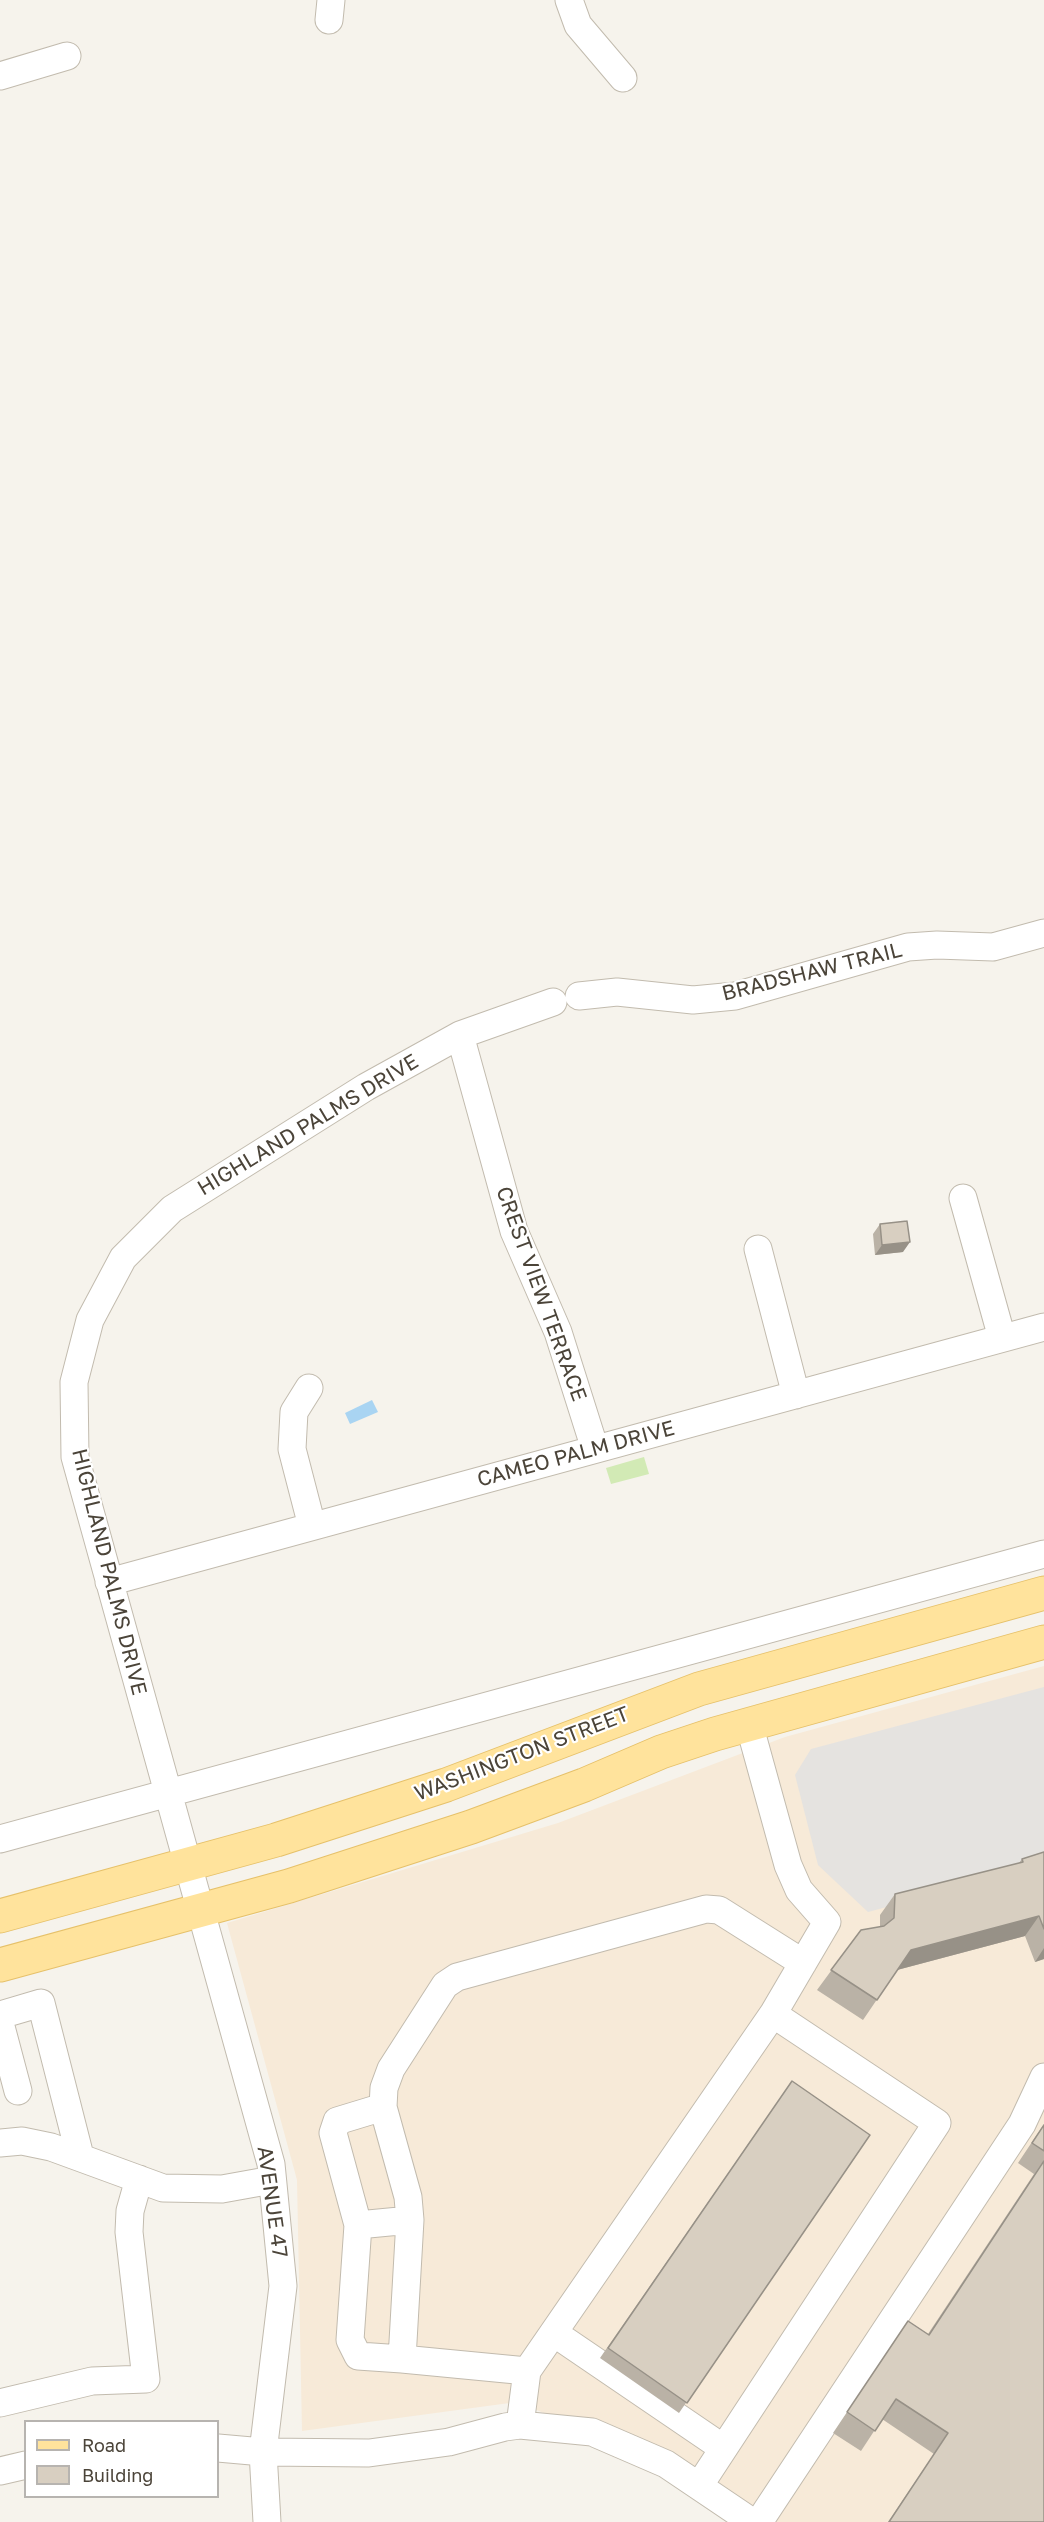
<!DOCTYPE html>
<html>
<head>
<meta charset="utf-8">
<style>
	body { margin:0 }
	#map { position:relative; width:1044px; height:2522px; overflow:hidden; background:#f6f3ec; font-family:"Golos Text",sans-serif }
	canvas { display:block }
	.legend { position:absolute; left:24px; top:2420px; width:195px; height:78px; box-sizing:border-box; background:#fff; border:2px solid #b7b4b0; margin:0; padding:8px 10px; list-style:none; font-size:18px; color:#4b4439 }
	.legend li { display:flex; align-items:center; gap:12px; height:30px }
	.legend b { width:30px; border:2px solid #b7b4b0 }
</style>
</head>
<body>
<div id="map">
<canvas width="1044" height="2522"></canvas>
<ul class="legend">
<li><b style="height:8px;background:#ffe39c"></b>Road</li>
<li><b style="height:16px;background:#d8cfc1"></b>Building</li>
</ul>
</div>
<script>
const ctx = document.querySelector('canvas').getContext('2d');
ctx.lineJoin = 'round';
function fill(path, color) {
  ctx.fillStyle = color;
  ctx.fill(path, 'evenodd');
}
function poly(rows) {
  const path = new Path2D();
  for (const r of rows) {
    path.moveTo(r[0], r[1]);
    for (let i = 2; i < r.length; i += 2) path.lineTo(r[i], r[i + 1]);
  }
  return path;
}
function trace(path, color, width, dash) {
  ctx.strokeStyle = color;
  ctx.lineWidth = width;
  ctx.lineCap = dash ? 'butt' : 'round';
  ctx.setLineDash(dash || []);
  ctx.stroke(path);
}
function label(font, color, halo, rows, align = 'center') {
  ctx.font = font + ' "Golos Text",sans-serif';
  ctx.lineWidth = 4.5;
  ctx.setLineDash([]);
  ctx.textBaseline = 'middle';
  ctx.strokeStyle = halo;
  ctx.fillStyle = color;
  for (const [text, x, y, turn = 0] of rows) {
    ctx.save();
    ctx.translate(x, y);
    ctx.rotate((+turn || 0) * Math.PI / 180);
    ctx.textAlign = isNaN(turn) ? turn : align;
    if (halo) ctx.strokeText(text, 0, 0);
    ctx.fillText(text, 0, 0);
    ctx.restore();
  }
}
fill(poly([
	[1044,1666,1044,2522,738,2522,644,2454,517,2402,302,2431,297,2180,227,1923,558,1823,785,1737]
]), '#f7ead8');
fill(poly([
	[644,1457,649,1474,611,1484,606,1468]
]), '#d2eab5');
fill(poly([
	[1044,1687,1044,1865,868,1912,818,1865,795,1775,811,1749]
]), '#e5e3e0');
fill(poly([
	[372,1400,378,1412,350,1424,345,1413]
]), '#a9d4f2');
const minor = poly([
	[569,0,578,25,623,78],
	[329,20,331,0],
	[0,76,67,56],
	[579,996,617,992,693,1000,735,996,908,947,937,945,993,947,1044,933],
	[460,1035,514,1231,558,1332,595,1449],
	[963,1198,1002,1338],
	[758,1249,796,1395],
	[309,1388,294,1412,292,1449,312,1526],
	[109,1582,1044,1327],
	[0,1839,1044,1554],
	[0,2015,41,2003,80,2156],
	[0,2023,18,2091],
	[383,2107,337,2121,333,2133,358,2225,350,2340,358,2356,402,2359],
	[0,2143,22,2141,51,2147,163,2188,222,2189,272,2180],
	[358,2225,410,2220],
	[554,2333,723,2448],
	[527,2371,402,2359,410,2220,408,2197,383,2107,384,2088,391,2069,445,1985,457,1977,706,1909,719,1910,803,1963],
	[0,2403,92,2381,146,2379,129,2232,130,2211,139,2179],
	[520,2425,527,2371,773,2014],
	[218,2448,263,2452,369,2453,449,2442,505,2427,520,2425,592,2432,666,2464,752,2522],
	[0,2471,26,2465],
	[699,2486,937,2123,773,2014,827,1922,799,1890,788,1865,749,1724],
	[267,2522,263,2452,283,2286,271,2164,75,1457,74,1382,90,1320,123,1258,172,1209,366,1087,460,1035,553,1002],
	[759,2522,1022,2124,1044,2077]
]);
const major = poly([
	[0,1916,276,1840,446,1785,699,1689,1044,1593],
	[0,1965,289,1886,471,1827,584,1785,661,1752,715,1734,1044,1642]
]);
trace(minor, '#c2bbae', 29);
trace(major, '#e6c16a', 35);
trace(minor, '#fff', 27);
trace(major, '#ffe39c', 33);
fill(poly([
	[880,1224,903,1252,875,1255,873,1234],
	[1044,1852,1044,1959,1035,1962,1025,1936,897,1970,863,2020,817,1990,861,1930,880,1927,880,1915,895,1894,1019,1863,1022,1859],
	[792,2081,870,2135,679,2413,600,2358],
	[1044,2124,1044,2522,888,2522,934,2454,882,2419,861,2451,833,2433,908,2321,928,2334,1034,2174,1018,2163]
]), '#bab2a6');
fill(poly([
	[910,1242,903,1252,875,1255,882,1245],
	[1039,1916,1025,1936,897,1970,911,1950],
	[1044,1948,1044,1959,1035,1962]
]), '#979187');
const building = poly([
	[907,1221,910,1242,882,1245,880,1224,907,1221],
	[1044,1852,1044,1929,1039,1916,911,1950,877,2000,831,1970,861,1930,884,1926,894,1918,895,1894,1023,1862,1022,1859,1044,1852],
	[792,2081,870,2135,687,2403,608,2348,792,2081],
	[1044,2125,1044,2151,1032,2143,1044,2125],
	[1044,2161,1044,2522,889,2522,948,2433,896,2399,875,2431,847,2412,908,2321,929,2335,1044,2161]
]);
fill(building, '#d8cfc1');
trace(building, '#979187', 1.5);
label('21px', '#4b4439', '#fff', [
	["BRADSHAW TRAIL",812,972,-14],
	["HIGHLAND PALMS DRIVE",308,1125,-31],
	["CREST VIEW TERRACE",541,1294,70],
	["CAMEO PALM DRIVE",576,1454,-15],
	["HIGHLAND PALMS DRIVE",109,1572,76],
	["WASHINGTON STREET",522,1754,-21],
	["AVENUE 47",272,2202,82]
]);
</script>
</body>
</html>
